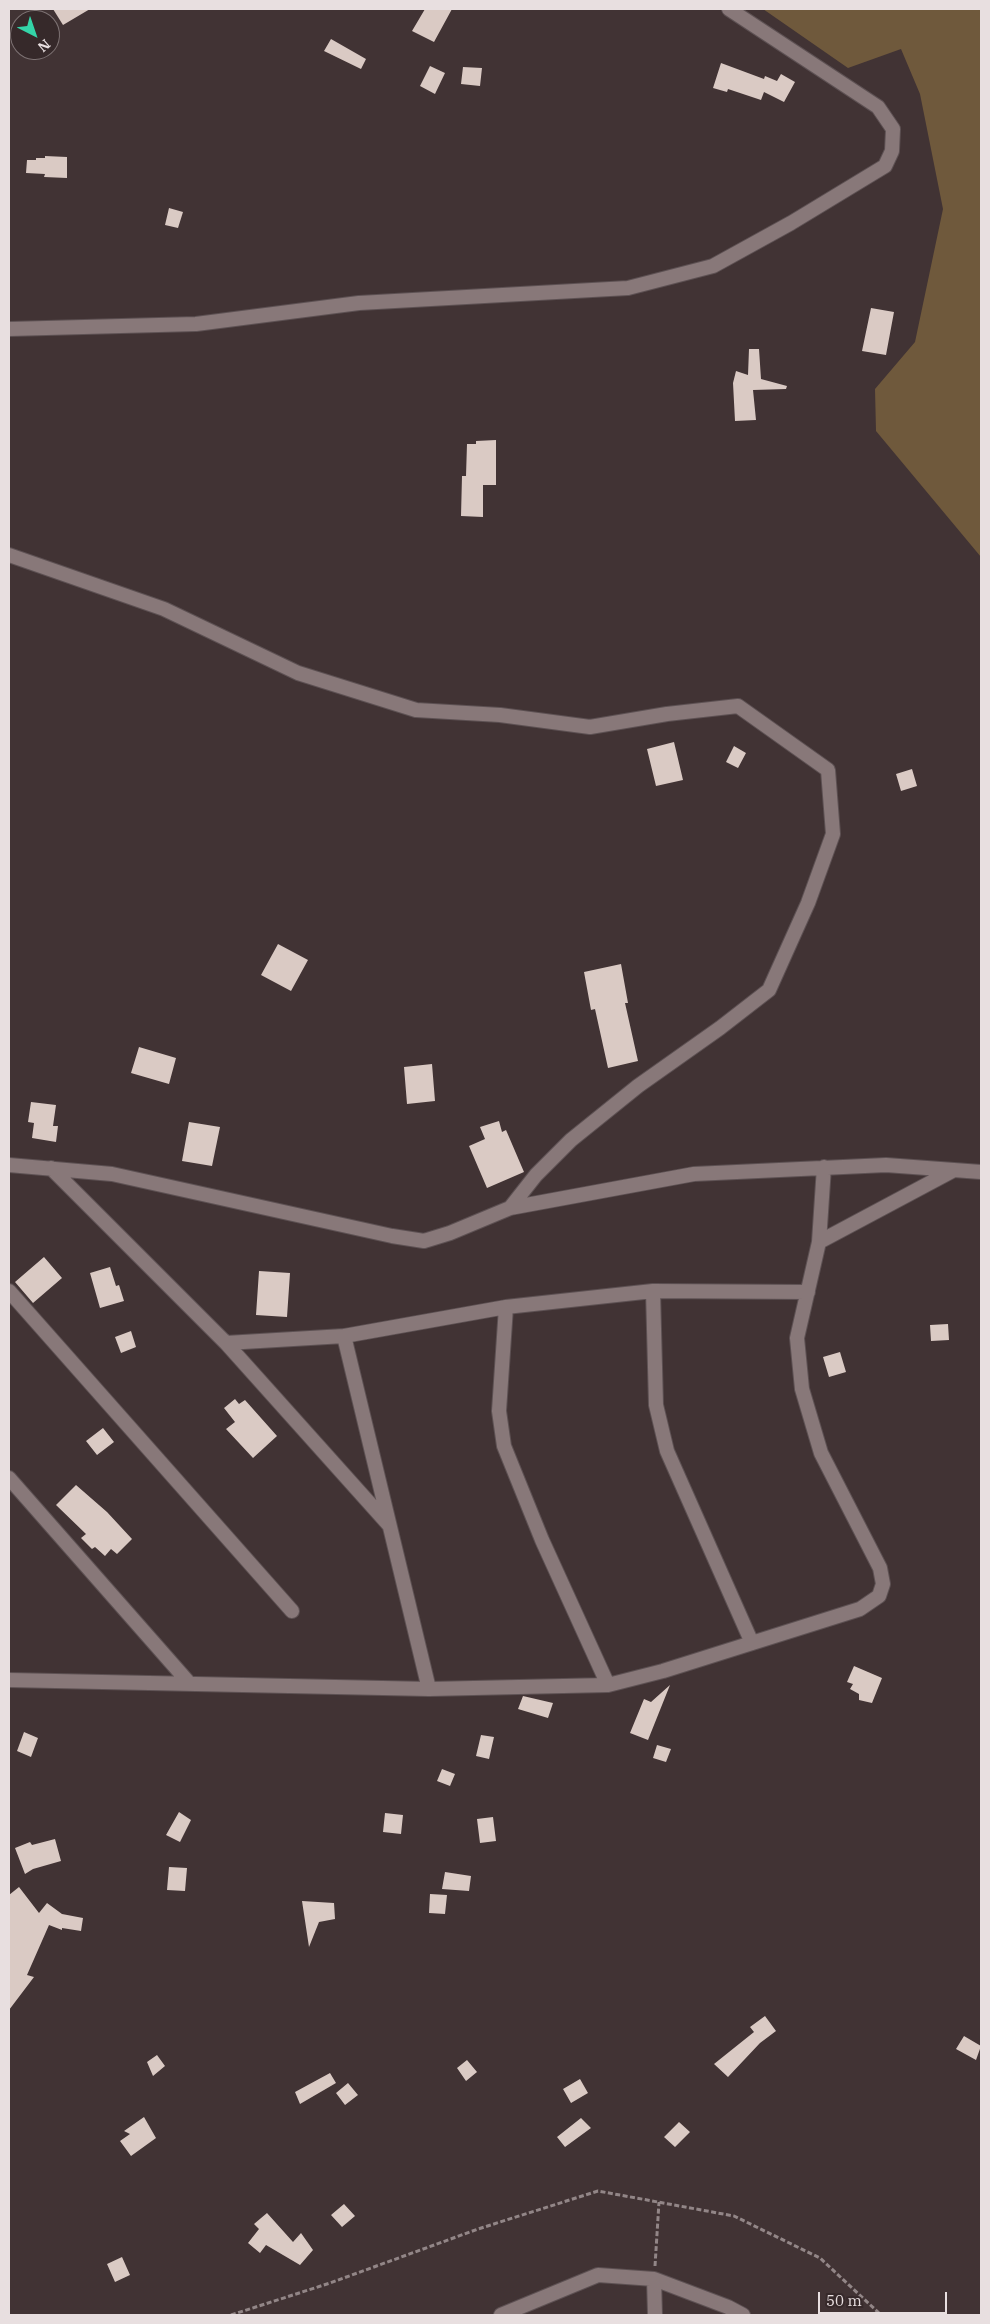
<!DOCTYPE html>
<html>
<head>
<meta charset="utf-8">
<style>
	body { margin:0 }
	#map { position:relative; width:990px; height:2324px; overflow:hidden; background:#413334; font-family:"IBM Plex Serif",serif }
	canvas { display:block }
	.frame { position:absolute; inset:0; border:10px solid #e8dfe0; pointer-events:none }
	.north { position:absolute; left:10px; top:10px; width:50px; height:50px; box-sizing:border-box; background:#36292a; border:1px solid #7d7273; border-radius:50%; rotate:139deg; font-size:14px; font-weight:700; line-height:20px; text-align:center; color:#e8dfe0 }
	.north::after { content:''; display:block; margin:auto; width:18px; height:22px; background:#34d4a8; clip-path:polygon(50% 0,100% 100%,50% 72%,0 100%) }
	.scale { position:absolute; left:818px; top:2292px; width:129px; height:22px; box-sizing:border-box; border:2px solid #e8dfe0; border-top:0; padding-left:6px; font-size:15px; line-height:18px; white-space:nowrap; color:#e8dfe0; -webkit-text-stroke:4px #36292a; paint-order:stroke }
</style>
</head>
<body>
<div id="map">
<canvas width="990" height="2324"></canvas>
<div class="frame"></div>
<div class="north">N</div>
<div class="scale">50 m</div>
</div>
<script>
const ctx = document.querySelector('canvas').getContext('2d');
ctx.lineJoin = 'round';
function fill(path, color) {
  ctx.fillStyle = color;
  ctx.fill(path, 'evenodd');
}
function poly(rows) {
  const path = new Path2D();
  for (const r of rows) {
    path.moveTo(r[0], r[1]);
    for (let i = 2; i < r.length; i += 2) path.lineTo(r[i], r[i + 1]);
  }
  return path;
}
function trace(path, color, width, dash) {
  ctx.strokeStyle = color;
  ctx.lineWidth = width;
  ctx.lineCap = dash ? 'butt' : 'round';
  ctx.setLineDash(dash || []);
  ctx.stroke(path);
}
fill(poly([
	[763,9,981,9,981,557,876,431,875,389,915,342,943,209,920,94,901,49,848,68]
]), '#6f593c');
fill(poly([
	[53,9,90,9,63,25],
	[425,9,452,9,434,42,412,31],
	[331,39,366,59,361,69,324,51],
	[721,63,764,79,765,76,777,81,781,74,795,82,784,102,764,92,761,100,728,89,727,92,713,88],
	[430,66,445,73,435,94,420,86],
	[463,67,482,68,480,86,461,84],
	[45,156,67,157,67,178,44,177,45,174,26,173,27,160,36,160,36,158,45,158],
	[169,208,183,212,178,228,165,225],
	[871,308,894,312,886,355,862,351],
	[749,349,759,349,761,379,787,386,786,389,753,390,756,420,735,421,733,383,736,371,748,375],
	[496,440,496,485,483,485,483,517,461,516,462,476,466,476,467,444,476,444,476,441],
	[674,742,683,780,656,786,647,749],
	[734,746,746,753,738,768,726,762],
	[912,769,917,786,901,791,896,774],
	[278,944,308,960,291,991,261,975],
	[621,964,628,1003,625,1003,638,1061,608,1068,595,1009,591,1010,584,972],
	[139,1047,176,1058,169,1084,131,1073],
	[432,1064,435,1101,407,1104,404,1067],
	[31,1102,56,1105,53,1126,58,1126,56,1142,32,1138,34,1123,28,1122],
	[499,1121,502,1132,506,1130,524,1172,487,1188,469,1146,485,1139,480,1127],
	[189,1122,220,1127,212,1166,182,1161],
	[44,1257,62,1278,33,1303,15,1282],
	[110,1267,116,1286,119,1285,124,1301,100,1308,90,1273],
	[259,1271,290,1273,287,1317,256,1315],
	[948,1324,949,1340,931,1341,930,1325],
	[131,1331,136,1347,121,1353,115,1337],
	[840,1352,846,1372,829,1377,823,1357],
	[235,1399,239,1404,245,1400,277,1436,253,1458,226,1429,235,1422,224,1408],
	[103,1428,114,1442,97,1455,86,1441],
	[76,1485,107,1512,132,1539,117,1554,111,1549,105,1556,95,1547,92,1549,81,1538,86,1534,56,1505],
	[854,1666,882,1678,872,1703,859,1700,859,1694,850,1689,853,1684,847,1682],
	[670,1685,648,1740,630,1733,644,1699,651,1702],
	[523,1696,553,1703,548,1718,518,1709],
	[24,1732,38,1738,31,1757,17,1751],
	[481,1735,494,1737,489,1759,476,1756],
	[657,1745,671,1749,666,1762,653,1758],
	[442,1769,455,1774,450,1786,437,1781],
	[179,1812,191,1820,180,1842,166,1835],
	[385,1813,403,1815,401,1834,383,1832],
	[493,1817,496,1841,480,1843,477,1819],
	[55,1839,61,1861,33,1869,25,1874,15,1848,30,1842,32,1845],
	[169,1867,187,1868,185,1891,167,1890],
	[445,1872,471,1876,469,1891,442,1889],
	[19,1887,39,1913,47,1903,62,1914,83,1918,81,1931,62,1928,62,1930,49,1925,27,1975,34,1977,9,2010,9,1895],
	[430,1894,447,1895,445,1914,429,1913],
	[302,1901,334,1903,335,1919,319,1922,309,1947],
	[765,2016,776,2031,760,2043,728,2077,714,2064,754,2032,750,2027],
	[964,2036,981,2046,976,2060,956,2049],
	[157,2055,165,2066,153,2076,147,2062],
	[467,2060,477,2072,466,2081,457,2068],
	[330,2073,336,2083,300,2104,295,2092],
	[580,2079,588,2093,571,2103,563,2089],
	[348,2083,358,2095,345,2105,336,2093],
	[144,2117,156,2138,131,2156,120,2141,130,2134,124,2131],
	[581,2118,591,2128,565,2147,557,2137],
	[679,2122,690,2132,675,2147,664,2137],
	[344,2204,355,2216,342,2227,331,2215],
	[267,2213,293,2242,301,2233,313,2250,300,2265,266,2245,260,2253,248,2243,259,2229,254,2224],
	[122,2257,130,2275,115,2282,107,2264]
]), '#dacac4');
const minor = poly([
	[9,329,196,324,359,303,628,288,713,266,791,223,885,166,892,151,893,129,878,107,729,9],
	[9,555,164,609,298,673,416,710,500,715,590,727,667,714,738,706,828,770,833,834,808,903,769,990,720,1028,638,1086,571,1140,536,1175,510,1208],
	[9,1165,112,1174,392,1236,424,1241,450,1233,510,1208,694,1174,886,1165,981,1172],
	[51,1168,226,1343,389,1525],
	[819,1242,954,1170],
	[9,1291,292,1611],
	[653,1291,656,1405,667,1451,752,1643],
	[506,1307,499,1411,504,1446,542,1540,608,1685],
	[344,1336,429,1689],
	[226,1343,344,1336,506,1307,653,1291,808,1292],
	[9,1478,190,1684],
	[9,1680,429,1689,608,1685,663,1671,860,1609,879,1596,883,1584,880,1568,821,1453,802,1389,797,1338,819,1242,824,1167],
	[654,2279,655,2315],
	[501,2315,598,2275,654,2279,728,2307,743,2315]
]);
trace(minor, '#5d5153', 16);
trace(poly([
	[655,2266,659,2202],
	[231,2315,330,2283,478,2229,598,2191,734,2216,820,2258,880,2314,895,2315]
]), '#928687', 3, [5, 2.5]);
trace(minor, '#887879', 14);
</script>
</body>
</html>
